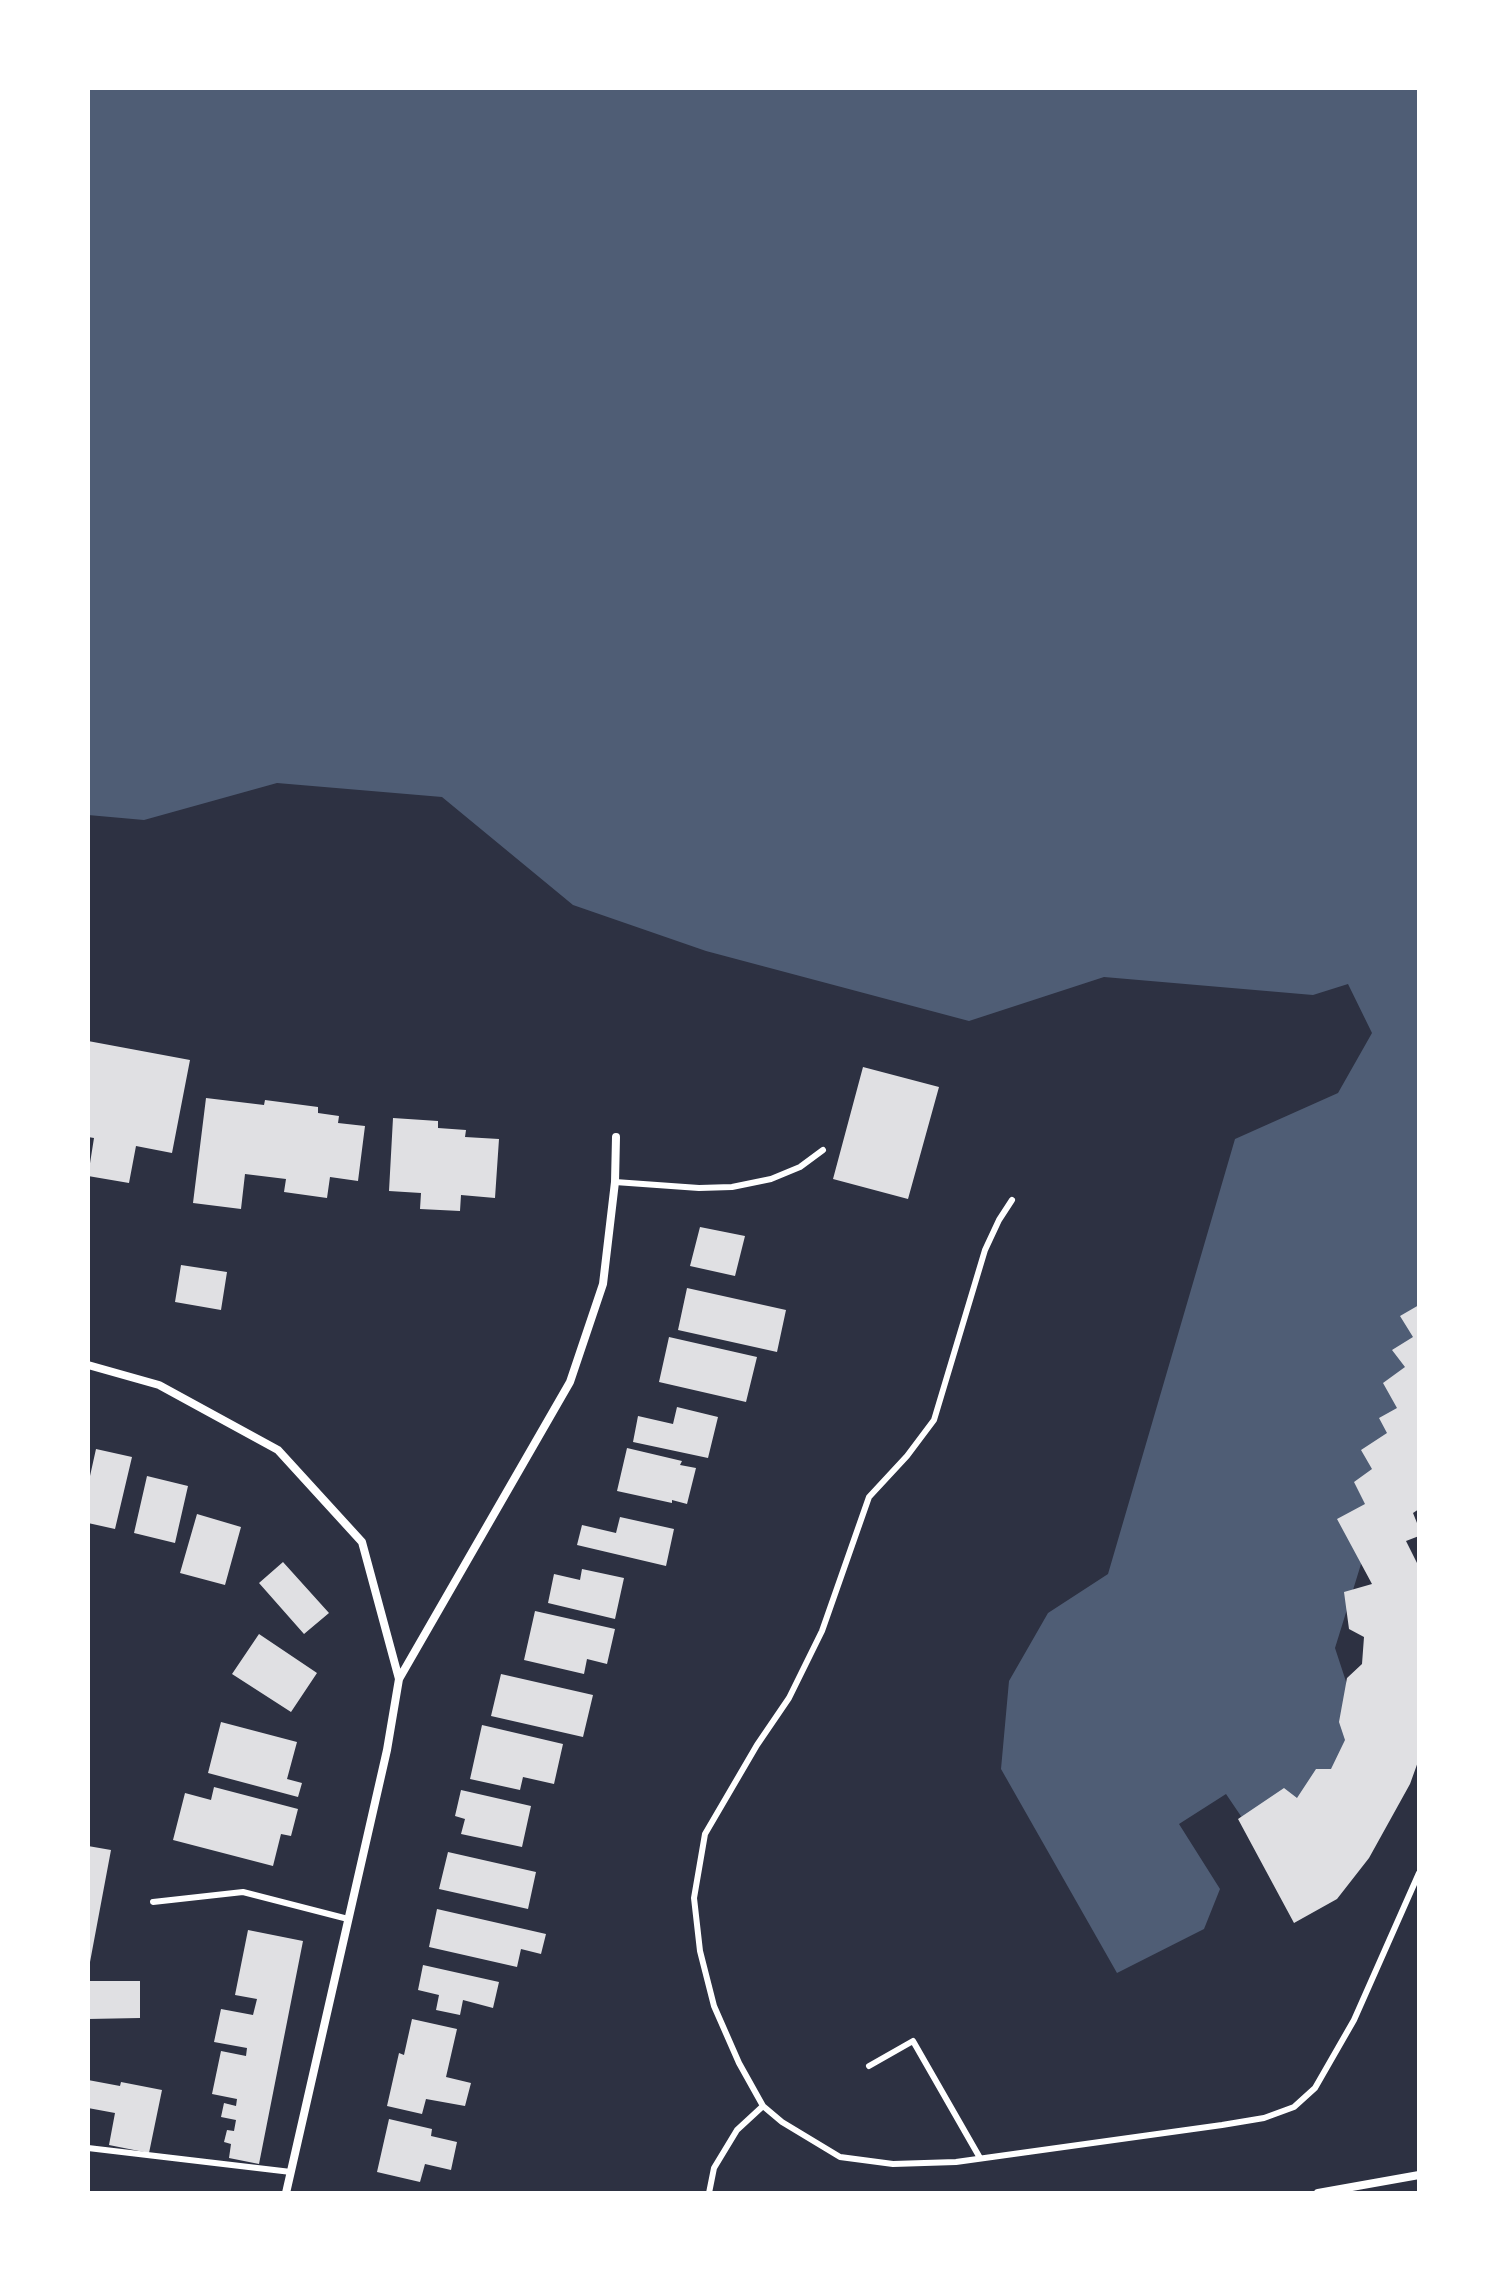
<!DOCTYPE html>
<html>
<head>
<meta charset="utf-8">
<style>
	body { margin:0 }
	#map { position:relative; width:1507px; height:2281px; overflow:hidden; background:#2d3142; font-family:"Crimson Pro",serif }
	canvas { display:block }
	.frame { position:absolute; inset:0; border:90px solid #fff; pointer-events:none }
</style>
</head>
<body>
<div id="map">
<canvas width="1507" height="2281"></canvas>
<div class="frame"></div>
</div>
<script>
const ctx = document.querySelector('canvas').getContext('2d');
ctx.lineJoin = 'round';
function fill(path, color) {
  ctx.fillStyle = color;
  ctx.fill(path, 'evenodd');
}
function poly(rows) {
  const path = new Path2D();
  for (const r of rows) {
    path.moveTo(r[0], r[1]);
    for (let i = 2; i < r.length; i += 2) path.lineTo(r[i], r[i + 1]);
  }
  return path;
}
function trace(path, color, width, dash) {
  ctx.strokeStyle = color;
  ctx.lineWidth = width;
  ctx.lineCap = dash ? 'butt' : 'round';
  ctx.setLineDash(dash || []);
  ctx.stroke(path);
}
fill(poly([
	[88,88,1419,88,1419,1377,1335,1648,1357,1715,1341,1804,1270,1859,1226,1794,1179,1824,1220,1889,1204,1929,1117,1973,1001,1769,1009,1681,1048,1613,1108,1574,1235,1139,1338,1093,1372,1033,1348,984,1313,995,1104,977,969,1021,706,951,573,905,442,797,277,783,144,820,88,815]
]), '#4f5d75');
fill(poly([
	[88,1041,190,1060,172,1153,136,1146,129,1183,88,1176,94,1138,88,1137],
	[863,1067,939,1087,908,1199,833,1179],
	[206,1098,264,1105,265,1100,318,1107,318,1113,339,1116,338,1123,365,1126,358,1181,330,1177,327,1198,284,1192,286,1179,245,1174,241,1209,193,1203],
	[393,1118,438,1121,438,1128,466,1130,465,1137,499,1139,495,1198,461,1195,460,1211,420,1209,421,1193,389,1191],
	[700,1227,745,1236,735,1276,690,1266],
	[181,1265,227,1272,221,1310,175,1302],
	[687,1288,786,1310,777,1352,678,1330],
	[1419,1305,1419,1509,1413,1513,1419,1528,1419,1536,1406,1541,1419,1567,1419,1759,1410,1784,1369,1858,1337,1899,1294,1923,1238,1819,1284,1788,1297,1798,1316,1769,1331,1769,1345,1740,1339,1722,1347,1678,1362,1664,1364,1637,1349,1629,1344,1592,1372,1584,1337,1519,1365,1504,1354,1482,1372,1469,1361,1450,1387,1433,1379,1418,1397,1408,1383,1383,1405,1367,1392,1350,1413,1337,1400,1316],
	[669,1337,757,1357,746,1402,659,1382],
	[677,1407,718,1417,708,1458,633,1442,638,1416,673,1424],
	[627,1448,682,1461,680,1465,696,1468,687,1504,672,1500,672,1503,617,1491],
	[96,1449,132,1457,115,1529,88,1523,88,1485],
	[147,1476,188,1486,175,1543,134,1533],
	[197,1514,241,1527,225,1585,180,1573],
	[620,1517,674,1529,666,1566,577,1545,582,1525,616,1533],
	[283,1562,329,1613,304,1634,259,1583],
	[582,1569,624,1578,615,1619,548,1603,554,1574,580,1580],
	[535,1611,615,1629,607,1664,587,1659,584,1674,524,1660],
	[259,1634,317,1673,291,1712,232,1674],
	[501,1674,593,1695,583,1737,491,1716],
	[221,1722,297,1742,287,1779,302,1783,298,1797,208,1773],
	[482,1725,563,1744,554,1784,523,1777,520,1790,470,1779],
	[214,1787,298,1809,291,1836,281,1834,273,1866,173,1840,185,1793,211,1800],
	[461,1790,531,1806,522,1847,461,1834,465,1819,455,1816],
	[88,1846,111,1850,90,1962,88,1962],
	[448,1852,536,1872,528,1909,439,1889],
	[437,1909,546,1934,541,1954,521,1949,517,1967,429,1947],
	[248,1930,303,1941,259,2164,229,2158,231,2144,224,2142,227,2130,234,2131,236,2120,221,2117,224,2103,236,2106,237,2099,212,2094,221,2051,246,2056,247,2048,214,2042,221,2009,253,2015,257,1999,235,1995],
	[423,1965,499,1982,493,2008,463,2000,460,2015,436,2010,439,1995,418,1990],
	[88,1981,140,1981,140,2018,88,2019],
	[412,2019,457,2029,446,2077,471,2083,465,2106,426,2099,422,2114,387,2106,399,2053,404,2055],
	[88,2080,120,2086,121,2082,162,2090,149,2153,109,2145,115,2113,88,2108],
	[389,2119,432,2129,431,2136,457,2142,451,2170,425,2164,420,2182,377,2172]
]), '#e0e0e3');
trace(poly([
	[615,1182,699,1188,732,1187,771,1179,800,1167,823,1150],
	[153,1902,243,1892,348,1919],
	[869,2066,913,2041,980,2158],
	[763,2106,739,2063,714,2006,700,1951,694,1898,705,1834,757,1745,789,1698,822,1631,869,1497,907,1456,934,1420,985,1250,999,1220,1012,1200],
	[88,2148,291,2172],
	[709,2193,714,2168,737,2130,763,2106,782,2122,840,2157,893,2164,956,2162,1222,2125,1264,2118,1294,2107,1315,2088,1354,2020,1419,1873]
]), '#fff', 6);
trace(poly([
	[88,1365,159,1385,278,1450,362,1542,399,1679],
	[286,2193,387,1750,399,1679,570,1382,603,1284,615,1182,616,1137],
	[1318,2193,1419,2175]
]), '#fff', 8);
</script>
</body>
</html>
